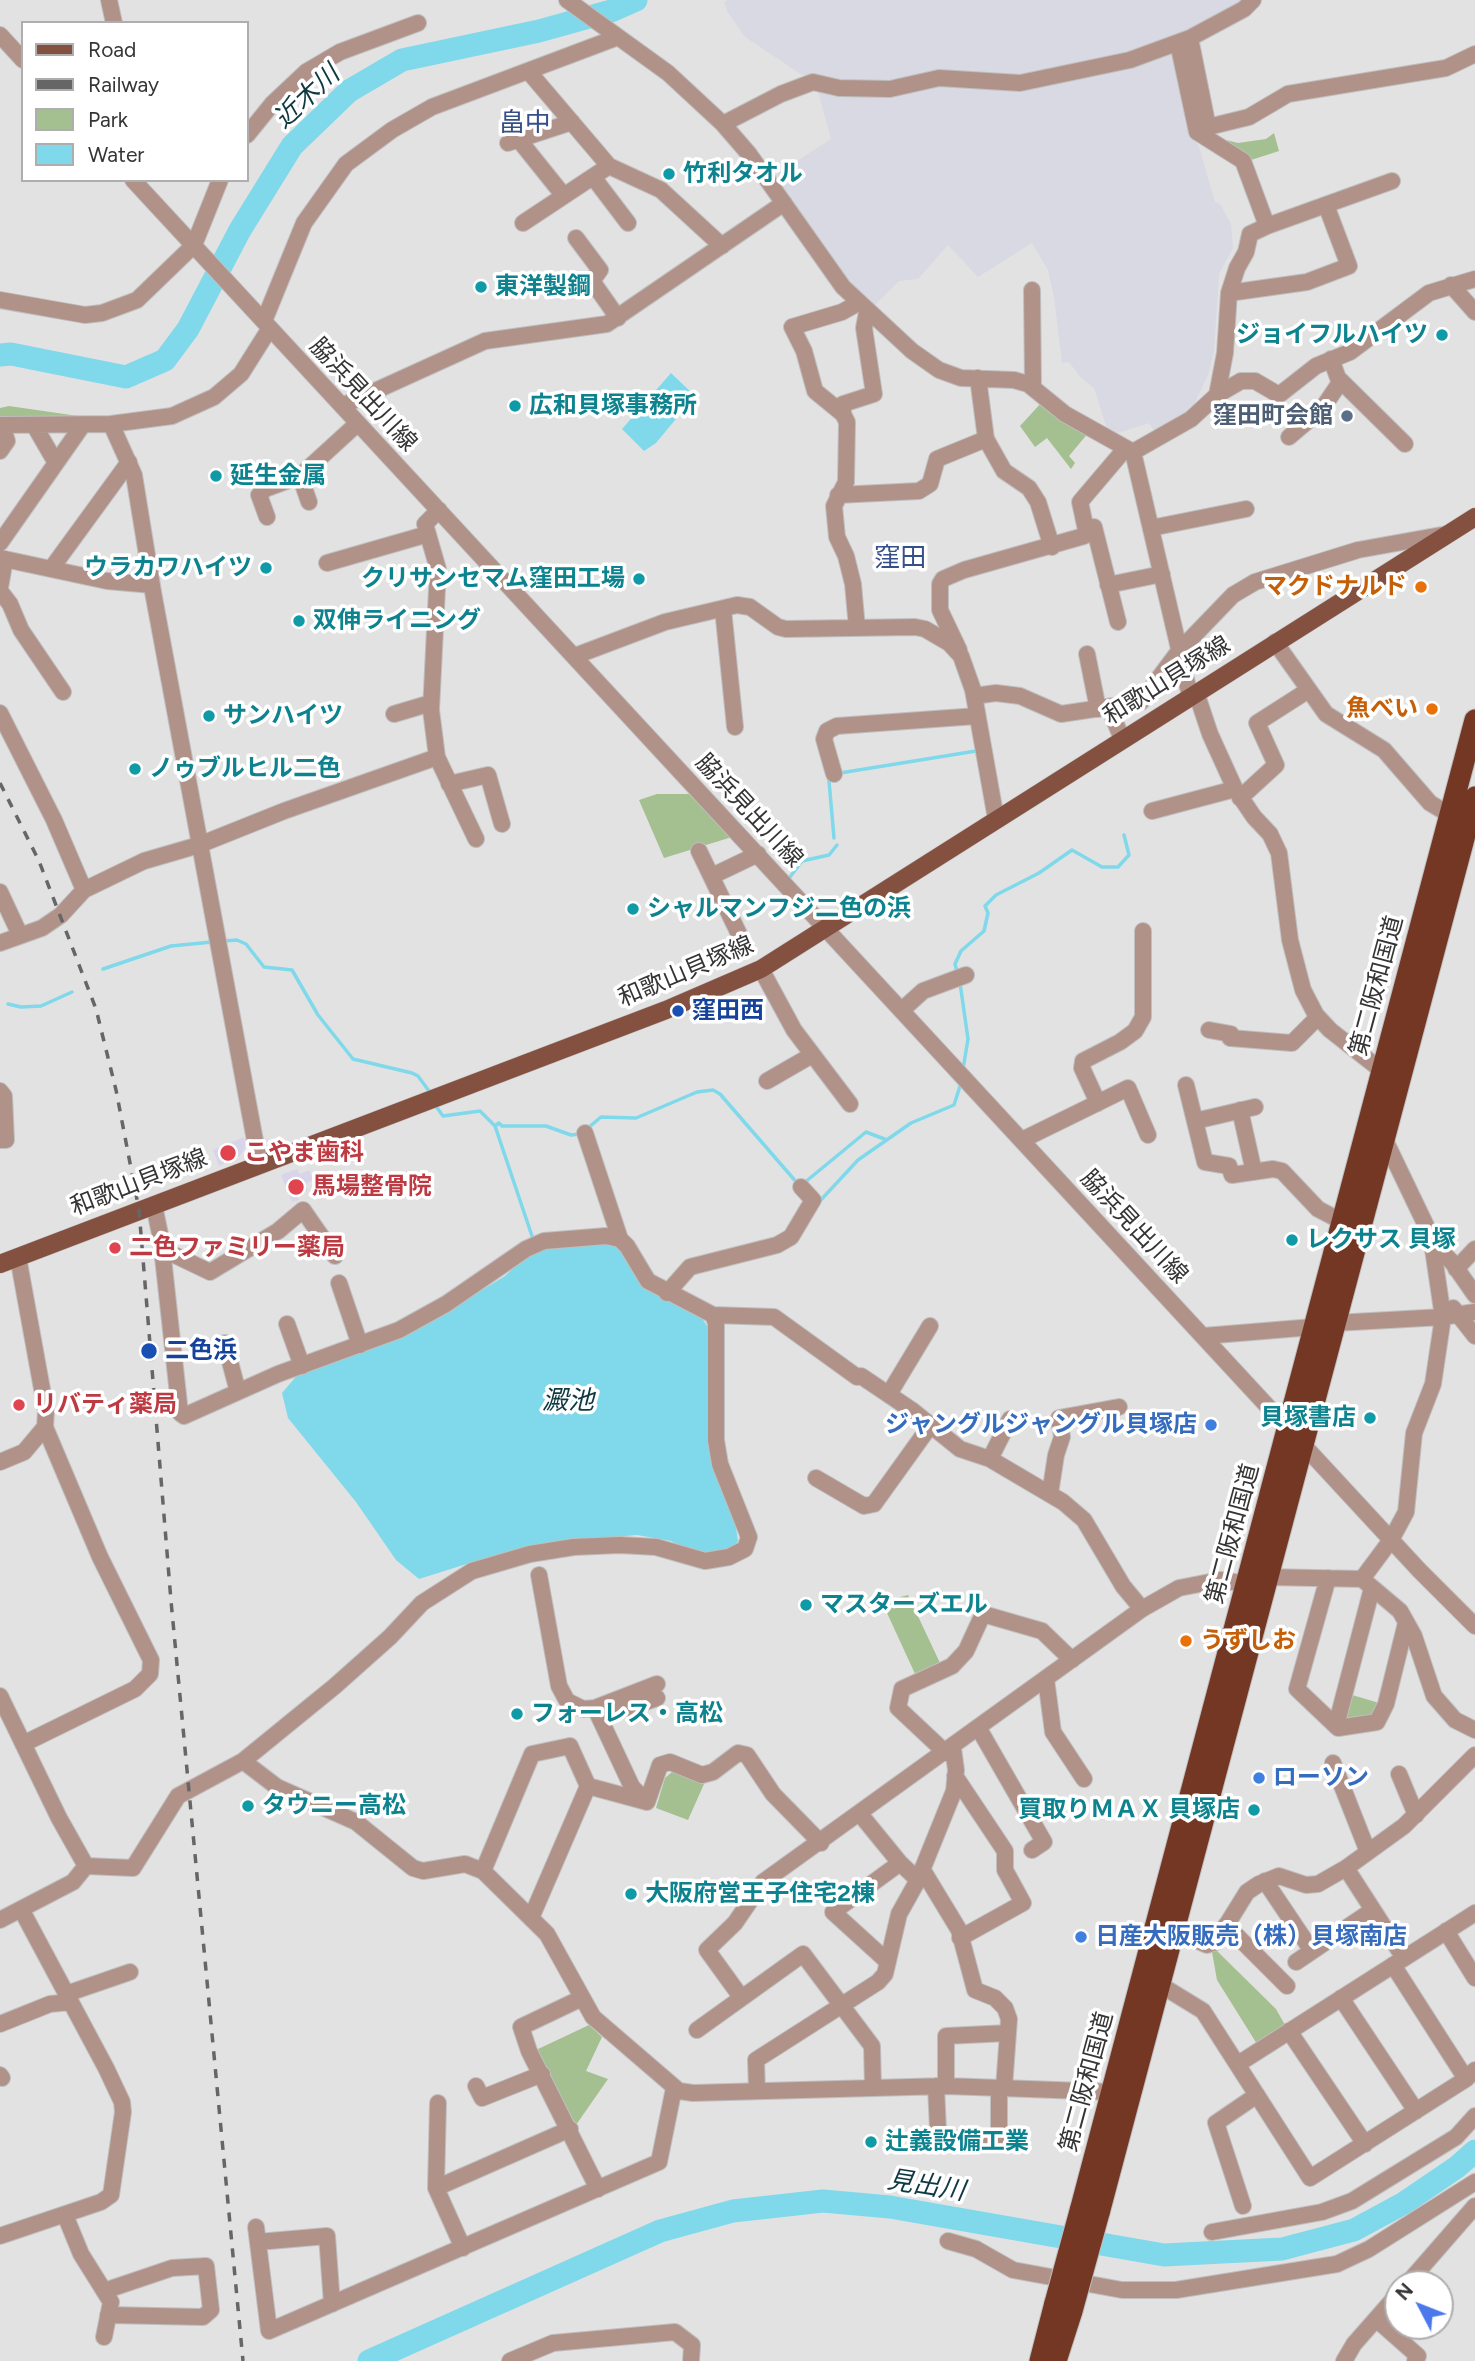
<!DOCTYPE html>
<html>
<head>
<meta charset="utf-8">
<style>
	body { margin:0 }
	#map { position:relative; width:1475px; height:2361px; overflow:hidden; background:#e2e2e3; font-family:Figtree,sans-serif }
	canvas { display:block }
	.legend { position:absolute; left:21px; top:21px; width:228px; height:161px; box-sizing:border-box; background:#fff; border:2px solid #aeaeae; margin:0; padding:9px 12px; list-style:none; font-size:21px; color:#353535 }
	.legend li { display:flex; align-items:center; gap:14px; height:35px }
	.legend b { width:35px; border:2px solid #aeaeae }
	.north { position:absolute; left:1384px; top:2270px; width:70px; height:70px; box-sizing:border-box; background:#fff; border:2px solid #aeaeae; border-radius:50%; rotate:312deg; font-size:19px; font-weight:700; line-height:28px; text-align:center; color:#353535 }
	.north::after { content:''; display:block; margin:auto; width:24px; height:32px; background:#4b78ea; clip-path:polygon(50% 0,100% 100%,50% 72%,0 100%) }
</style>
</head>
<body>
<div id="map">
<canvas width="1475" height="2361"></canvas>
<ul class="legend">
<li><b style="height:9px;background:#84503f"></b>Road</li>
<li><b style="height:9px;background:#666"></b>Railway</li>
<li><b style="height:19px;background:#a4bf90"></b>Park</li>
<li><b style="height:19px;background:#7fd9ea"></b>Water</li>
</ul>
<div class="north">N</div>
</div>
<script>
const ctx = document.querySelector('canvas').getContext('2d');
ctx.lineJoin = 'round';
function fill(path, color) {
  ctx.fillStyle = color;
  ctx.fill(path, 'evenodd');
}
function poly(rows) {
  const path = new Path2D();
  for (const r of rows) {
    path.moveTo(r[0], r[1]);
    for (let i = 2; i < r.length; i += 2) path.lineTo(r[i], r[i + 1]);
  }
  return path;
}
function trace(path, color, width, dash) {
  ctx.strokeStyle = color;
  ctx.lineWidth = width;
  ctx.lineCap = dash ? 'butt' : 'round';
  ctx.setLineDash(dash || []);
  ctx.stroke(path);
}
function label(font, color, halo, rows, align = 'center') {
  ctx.font = font + ' Figtree,"Noto Sans JP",sans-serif';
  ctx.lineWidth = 7;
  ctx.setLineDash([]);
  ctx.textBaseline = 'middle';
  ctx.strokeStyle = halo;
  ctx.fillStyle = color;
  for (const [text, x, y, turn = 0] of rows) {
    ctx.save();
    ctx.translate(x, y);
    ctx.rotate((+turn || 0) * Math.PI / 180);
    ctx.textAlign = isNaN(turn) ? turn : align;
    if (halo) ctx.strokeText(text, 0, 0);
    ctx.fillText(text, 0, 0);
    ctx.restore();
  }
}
fill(poly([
	[728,0,1245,0,1186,35,1125,56,1024,76,898,82,864,82,802,75,745,37,727,11,724,2],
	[1172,51,1191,135,1199,147,1215,202,1220,204,1231,224,1233,248,1219,274,1214,351,1208,375,1191,411,1156,434,1149,423,1118,433,1107,429,1094,388,1081,378,1069,362,1062,363,1054,297,1048,270,1032,243,978,277,948,245,918,279,899,281,873,307,829,259,771,178,831,139,818,91,901,95,927,85,1021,86]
]), '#d8d9e2');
fill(poly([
	[244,1137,246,1146,240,1156,219,1166,213,1150],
	[297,1169,300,1174,309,1170,313,1180,305,1184,308,1191,297,1194,299,1200,292,1202,281,1175]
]), '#d8d5eb');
fill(poly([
	[1274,133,1279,151,1251,160,1226,140,1238,143,1266,139],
	[1042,402,1089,432,1069,456,1075,463,1071,469,1047,438,1035,447,1020,426],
	[9,406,78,416,81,424,0,422,0,408],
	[657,794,689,794,732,837,664,858,639,800],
	[908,1595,940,1663,916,1676,882,1602],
	[1349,1694,1379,1703,1374,1716,1348,1721,1344,1716],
	[672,1772,704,1784,688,1820,656,1808,665,1778],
	[1215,1949,1276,2009,1285,2025,1257,2044,1217,1980,1212,1952],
	[589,2025,602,2037,586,2071,608,2079,576,2125,536,2050]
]), '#a4bf90');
fill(poly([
	[671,373,695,396,656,443,644,451,622,429],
	[607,1242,621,1245,635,1272,700,1315,709,1329,707,1427,713,1461,735,1521,738,1541,732,1552,691,1552,671,1541,637,1535,591,1539,492,1556,419,1579,396,1560,356,1502,288,1418,282,1393,299,1373,367,1350,456,1306,505,1276,535,1248]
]), '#7fd9ea');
trace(poly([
	[840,773,976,751],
	[829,781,834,838],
	[790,877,802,861,829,855,837,845],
	[223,941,237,940,246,944,264,967,292,970,318,1015,353,1059,412,1073,418,1076,429,1091],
	[103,969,171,946,212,942],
	[957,972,955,964,961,951,984,931,988,913,985,906,996,895,1039,873,1072,850,1102,867,1118,867,1129,855,1124,835],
	[960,983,968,1039,963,1069],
	[8,1004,21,1007,41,1006,72,992],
	[435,1105,443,1116,480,1111,495,1126,534,1242],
	[495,1126,499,1123,502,1126,546,1126,571,1135,579,1134],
	[588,1128,601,1117,636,1118,697,1092,713,1090,720,1094,798,1184],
	[804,1183,866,1132,887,1140],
	[819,1202,858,1160,911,1123,954,1105,961,1083]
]), '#7fd9ea', 3.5);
trace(poly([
	[0,355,11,354,126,377,165,360,188,329,240,230,292,146,349,91,402,60,539,31,611,11,636,0],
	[369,2361,660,2231,733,2211,823,2201,890,2207,1164,2255,1282,2249,1354,2230,1404,2203,1457,2167,1475,2151]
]), '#7fd9ea', 23);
const minor = poly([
	[109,0,114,23],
	[567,0,668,73,723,124,749,154,843,287,912,351,939,370,961,378,1014,380,1028,384,1065,414,1133,452,1191,419,1217,395,1241,381,1255,381,1279,395,1316,366,1350,352,1429,293,1475,279],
	[0,35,23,60],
	[1190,38,1208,127,1249,117,1288,94,1446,68,1475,54],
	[1178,43,1197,132,1243,161,1267,226,1392,181],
	[529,72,609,166,661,190,722,246],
	[723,124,781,94,813,82,839,88,890,89,939,78,1020,83,1130,60,1190,38,1244,9,1253,0],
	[247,135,273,103,306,72,340,52,418,23],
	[519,140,564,196],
	[508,143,572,122],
	[593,177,628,223],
	[133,180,1419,1570,1475,1626],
	[523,223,609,166],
	[576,238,600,270,592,281,618,318],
	[1451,285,1475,312],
	[1032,290,1033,387],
	[1229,293,1307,282,1349,266,1326,205],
	[0,300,85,315,102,313,137,300,194,245,220,180],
	[264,321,304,223,346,164,392,130,432,107,618,37],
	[1331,359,1338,378,1405,444],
	[978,378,986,439,1004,471,1029,488,1038,502,1052,547],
	[1217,395,1225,353,1229,293,1237,268,1246,252,1250,234,1267,226],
	[342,406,485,341,607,324,784,203],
	[843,414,843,404,874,394,864,328,867,312],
	[111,424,172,416,214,397,241,374,270,328],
	[0,425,111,424,134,475,153,592,259,1162],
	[34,425,56,463],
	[1289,437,1322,409,1341,381],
	[0,451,7,441,2,425],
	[1133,452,1190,696],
	[300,476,309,502],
	[838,495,919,491,930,484,937,459,986,439],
	[439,510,425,524,438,569,431,710,437,757,476,839],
	[267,517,259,495,265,489,300,476,358,423],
	[1151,528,1246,509],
	[1086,530,1094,527,1118,622],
	[0,543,82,426],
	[0,558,107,581,152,585],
	[327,563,428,534],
	[51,569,129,462],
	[1108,585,1162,574],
	[0,588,5,559],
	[0,591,10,604,21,630,63,692],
	[723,609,735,727],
	[857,628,853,584,846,556,837,537,834,506,846,482,847,422,843,414,815,391,804,351,792,327,842,312,858,303],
	[1275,642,1326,714,1384,750,1430,803,1450,815],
	[959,650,940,610,940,584,943,579,964,570,1084,536,1086,530,1080,502,1125,449],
	[1087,654,1098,709],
	[575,656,665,622,737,605,750,607,778,627,786,629,915,627,925,629,949,643,961,656,973,690,996,819],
	[1196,692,1210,734,1235,789,1254,817,1270,834,1279,853,1290,940,1303,990,1316,1015,1330,1030,1381,1070],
	[974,696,996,693,1020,696,1061,714,1141,702,1179,651,1233,595,1255,582,1358,550,1447,534],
	[1109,707,1122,739],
	[0,713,54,820,84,890],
	[394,714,431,703],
	[834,774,824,739,827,731,837,726,977,716],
	[449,784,488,775,502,824],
	[1240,798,1276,765,1257,723,1307,691],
	[1152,811,1235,789],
	[699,851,740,936],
	[712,876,758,854],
	[0,892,20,935],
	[0,943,42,928,61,915,84,890,144,861,199,845,284,811,437,757],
	[761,969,794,1030,850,1104],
	[902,1010,923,991,966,975],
	[1209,1030,1231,1034,1230,1038,1292,1043,1318,1017],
	[767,1081,812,1055],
	[1186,1085,1205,1162,1229,1166,1232,1175,1273,1169,1282,1171,1318,1209,1343,1222],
	[0,1091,4,1096,6,1140,0,1140],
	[1098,1103,1082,1068,1083,1061,1120,1042,1135,1031,1143,1017,1143,931],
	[1240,1110,1254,1172],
	[1195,1121,1255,1107],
	[585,1133,620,1239],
	[1022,1140,1128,1088,1148,1135],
	[1432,1242,1452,1262,1475,1295],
	[162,1249,210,1272,278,1231,303,1210,335,1256],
	[1456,1269,1475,1249],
	[339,1283,360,1345],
	[667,1293,690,1267,777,1245,791,1237,813,1200,801,1187],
	[1453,1308,1475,1336],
	[713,1315,774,1317,857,1377,861,1376,913,1411,960,1449,990,1459,1063,1502,1084,1520,1123,1586,1142,1609],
	[1335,1323,1443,1317,1475,1312],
	[287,1324,302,1366],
	[1203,1336,1313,1327],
	[225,1343,238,1392],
	[889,1394,930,1326],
	[990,1459,1010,1419],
	[0,1462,24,1452,45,1427,46,1411,18,1257],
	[816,1478,864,1506,874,1504,930,1426],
	[1050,1494,1056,1455,1062,1437,1059,1418,1119,1407],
	[539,1575,559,1686,567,1701,583,1709,595,1708,632,1787,645,1800],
	[1328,1578,1297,1689,1338,1728,1377,1722,1386,1704,1406,1623],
	[1362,1579,1391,1540,1406,1512,1414,1433,1433,1384,1443,1317,1431,1236,1384,1138],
	[1046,1679,1053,1732,1084,1779],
	[0,1696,59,1818,86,1866,73,1882,0,1920],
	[595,1708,657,1684],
	[600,1718,657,1698],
	[1336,1726,1372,1588],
	[979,1729,1044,1842,1032,1850],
	[23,1744,135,1689,150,1674,151,1660,100,1557,45,1427],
	[946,1753,898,1708,902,1689,952,1666,966,1651,983,1614,1042,1631,1072,1660],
	[243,1761,277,1787,356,1822,413,1868,423,1871,465,1864,483,1871,547,1934,593,2017,679,2091,693,2093,946,2086,1110,2092],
	[1333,1763,1368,1852],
	[1399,1774,1416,1815],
	[955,1776,1005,1851,1005,1870,1023,1903,960,1938],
	[860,1814,900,1863],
	[86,1866,133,1868,178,1796,243,1761,335,1686,390,1637,422,1603,472,1571,530,1554,574,1547,620,1545,656,1547,705,1561,729,1557,745,1549,749,1537,720,1464,716,1440,716,1323,713,1315,648,1281,627,1246,620,1239,606,1236,544,1241,526,1249,446,1304,399,1330,278,1374,184,1416,180,1413,161,1239,154,1205],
	[1346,1868,1404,1958],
	[922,1869,959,1930,975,1990,995,1998,1005,2008,1009,2019,1004,2088],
	[483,1871,532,1754,570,1746,588,1786,647,1802,660,1765,670,1762,702,1775,713,1772,738,1753,747,1755,773,1794,821,1843],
	[1265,1881,1312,1951],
	[531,1918,588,1786],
	[1226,1925,1287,1986],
	[1173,1930,1207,1945,1216,1942,1247,1892,1259,1884,1279,1876,1306,1885,1318,1884,1346,1868,1404,1826,1475,1755],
	[1446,1931,1475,1978],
	[888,1962,833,1912,900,1863,918,1880],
	[1296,1962,1373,1910],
	[1393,1965,1466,2079],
	[1159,1984,1203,2011,1310,2178,1466,2079,1475,2070],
	[66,1994,130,1972],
	[741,1997,707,1950,735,1923,763,1882,1142,1609,1179,1588,1220,1580,1248,1584,1267,1577,1362,1579,1400,1611,1414,1636,1434,1696,1455,1720,1475,1730],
	[582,1998,521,2027,529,2051,598,2189],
	[1341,1998,1416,2111],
	[0,2024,50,2004,71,2002],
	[697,2030,803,1954,872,2046,873,2088],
	[1289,2031,1365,2144],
	[1238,2064,1475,1913],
	[0,2075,2,2078],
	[476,2086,482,2098,542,2074],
	[936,2086,938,2130,947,2139,999,2137,999,2088],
	[946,2086,946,2036,1008,2033],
	[757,2091,756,2060,878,1982,885,1974,899,1914,918,1880,954,1791,956,1770,953,1748],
	[438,2103,436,2188,463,2248],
	[436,2188,570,2129],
	[1243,2206,1216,2123,1257,2095],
	[65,2215,81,2254,111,2302,104,2337],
	[256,2227,269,2331,659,2162,674,2088],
	[1212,2232,1322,2212,1352,2201,1456,2137,1475,2116],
	[0,2236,101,2202,111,2195,123,2112,122,2102,106,2068,21,1909],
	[948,2241,976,2249,1013,2270,1122,2290,1176,2290,1337,2264,1369,2249,1475,2182],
	[258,2242,327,2236,332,2304],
	[1407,2284,1475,2206],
	[104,2291,172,2268,206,2266,211,2310,203,2317,108,2315],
	[1376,2319,1418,2356,1415,2361],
	[510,2361,553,2343,675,2332,692,2345,691,2361],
	[1344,2361,1354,2344,1398,2294]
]);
const major = poly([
	[0,1264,666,1010,761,969,1475,517]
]);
const highway = poly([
	[1080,2211,1475,720],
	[1099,2213,1475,797],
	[1040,2361,1055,2303],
	[1056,2361,1072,2311]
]);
trace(minor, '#bfbfc0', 18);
trace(major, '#bfbfc0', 19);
trace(highway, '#bfbfc0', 23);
trace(minor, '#b19288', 16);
trace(major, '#84503f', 18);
trace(highway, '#733724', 21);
trace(poly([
	[0,783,39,861,96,1009,116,1090,139,1210,171,1601,243,2361]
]), '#666', 3.5, [9, 9]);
const highwayBridge = poly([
	[1055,2303,1080,2211],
	[1072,2311,1099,2213]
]);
trace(highwayBridge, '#bfbfc0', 23, []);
trace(highwayBridge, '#733724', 21);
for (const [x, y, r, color] of [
	[669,174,7,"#0f9aa8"],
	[481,287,7,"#0f9aa8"],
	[1442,335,7,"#0f9aa8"],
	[515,406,7,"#0f9aa8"],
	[1347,416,7,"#5c6f8a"],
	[216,476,7,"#0f9aa8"],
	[266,568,7,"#0f9aa8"],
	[639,579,7,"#0f9aa8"],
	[1421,587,7,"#e8710a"],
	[299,621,7,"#0f9aa8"],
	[1432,709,7,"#e8710a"],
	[209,716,7,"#0f9aa8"],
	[135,769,7,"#0f9aa8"],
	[633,909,7,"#0f9aa8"],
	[678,1011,7,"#1a4fb4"],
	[228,1153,9,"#e0444e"],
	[296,1187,9,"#e0444e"],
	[1292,1240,7,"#0f9aa8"],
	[115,1248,7,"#e0444e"],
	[149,1351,9,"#1a4fb4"],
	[19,1405,7,"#e0444e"],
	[1370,1418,7,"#0f9aa8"],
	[1211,1425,7,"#3f7fe0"],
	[806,1605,7,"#0f9aa8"],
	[1186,1641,7,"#e8710a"],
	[517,1714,7,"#0f9aa8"],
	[1259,1778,7,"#3f7fe0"],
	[248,1806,7,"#0f9aa8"],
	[1254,1810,7,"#0f9aa8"],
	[631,1894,7,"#0f9aa8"],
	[1081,1937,7,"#3f7fe0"],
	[871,2142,7,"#0f9aa8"]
]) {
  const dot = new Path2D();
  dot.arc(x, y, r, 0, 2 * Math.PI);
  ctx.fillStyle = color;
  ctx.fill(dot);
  trace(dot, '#fff', 2.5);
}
label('bold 24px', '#0d838f', '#fff', [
	["竹利タオル",683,174],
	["東洋製鋼",495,287],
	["ジョイフルハイツ",1428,335,"right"],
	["広和貝塚事務所",529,406],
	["延生金属",230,476],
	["ウラカワハイツ",252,568,"right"],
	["クリサンセマム窪田工場",625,579,"right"],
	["双伸ライニング",313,621],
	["サンハイツ",223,716],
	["ノゥブルヒル二色",149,769],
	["シャルマンフジ二色の浜",647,909],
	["レクサス 貝塚",1306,1240],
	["貝塚書店",1356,1418,"right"],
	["マスターズエル",820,1605],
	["フォーレス・高松",531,1714],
	["タウニー高松",262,1806],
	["買取りＭＡＸ 貝塚店",1240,1810,"right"],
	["大阪府営王子住宅2棟",645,1894],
	["辻義設備工業",885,2142]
], 'left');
label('24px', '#353535', '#fff', [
	["脇浜見出川線",363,395,47],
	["和歌山貝塚線",1167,681,-32],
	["脇浜見出川線",749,811,47],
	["和歌山貝塚線",686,972,-23],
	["第二阪和国道",1377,986,-75],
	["和歌山貝塚線",139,1183,-21],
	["脇浜見出川線",1134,1227,47],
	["第二阪和国道",1233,1534,-75],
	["第二阪和国道",1087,2082,-75]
]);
label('bold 24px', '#4e5e75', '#fff', [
	["窪田町会館",1333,416]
], 'right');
label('bold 24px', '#c56008', '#fff', [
	["マクドナルド",1407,587],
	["魚べい",1418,709],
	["うずしお",1200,1641,"left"]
], 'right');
label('bold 24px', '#164399', '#fff', [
	["窪田西",692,1011],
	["二色浜",165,1351]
], 'left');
label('bold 24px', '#be3a42', '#fff', [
	["こやま歯科",244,1153],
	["馬場整骨院",312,1187],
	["二色ファミリー薬局",129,1248],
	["リバティ薬局",33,1405]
], 'left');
label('bold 24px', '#366cbe', '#fff', [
	["ジャングルジャングル貝塚店",1197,1425,"right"],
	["ローソン",1273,1778],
	["日産大阪販売（株）貝塚南店",1095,1937]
], 'left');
label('italic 26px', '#0e3941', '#fff', [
	["近木川",307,97,-43],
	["澱池",568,1401],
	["見出川",926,2186,9]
]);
label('26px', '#374f89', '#fff', [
	["畠中",525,123],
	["窪田",900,558]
]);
</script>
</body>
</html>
